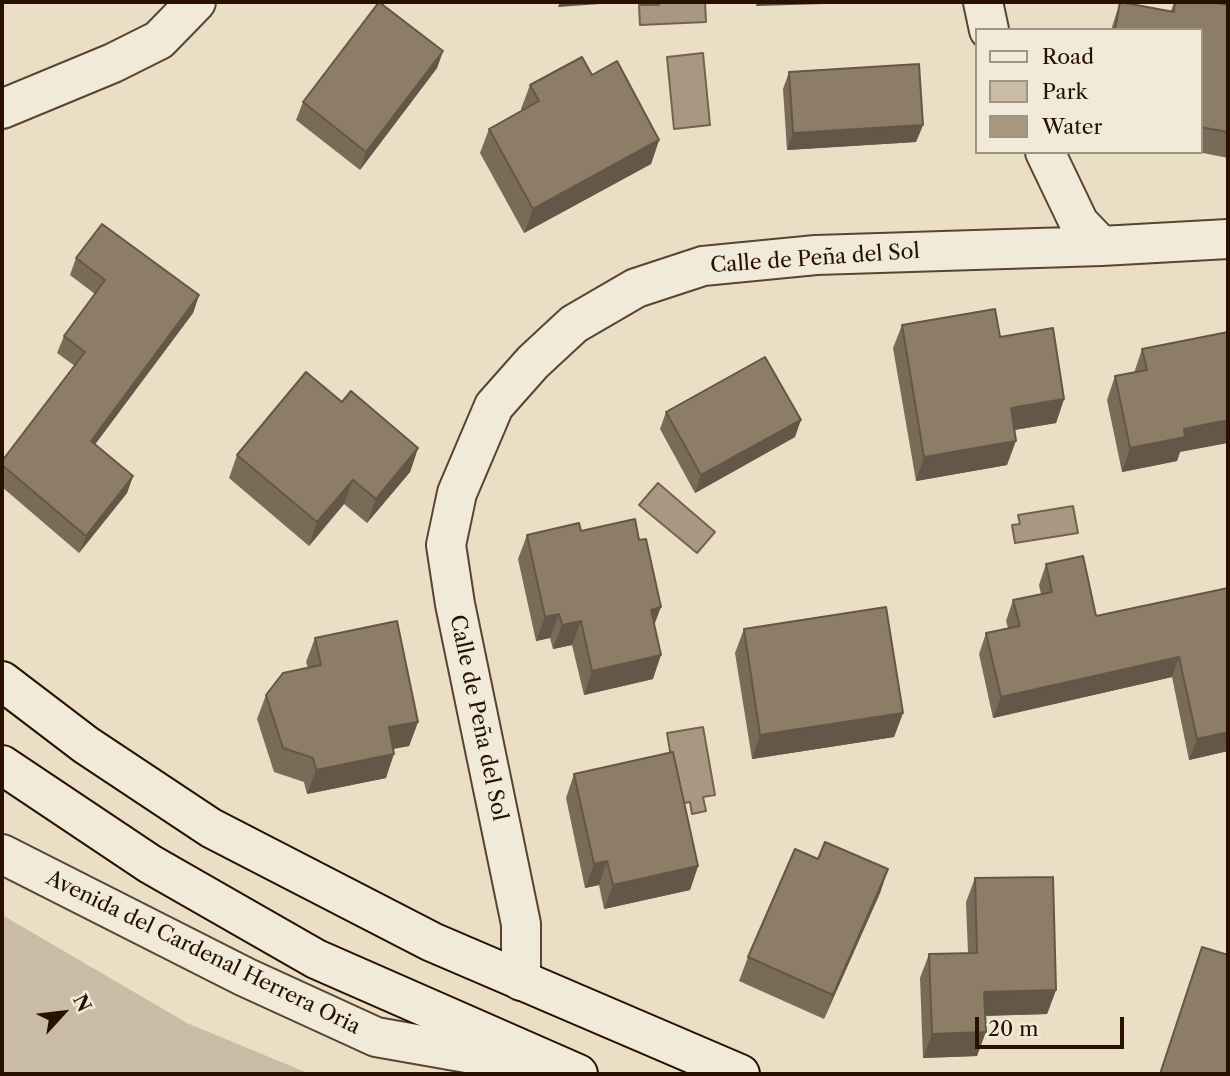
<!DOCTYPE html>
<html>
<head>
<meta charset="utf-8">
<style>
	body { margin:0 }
	#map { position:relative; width:1230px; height:1076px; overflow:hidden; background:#eadec5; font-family:"Libre Caslon Text",serif }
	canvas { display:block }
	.frame { position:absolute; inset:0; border:4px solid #281100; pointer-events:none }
	.legend { position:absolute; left:975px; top:28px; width:228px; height:126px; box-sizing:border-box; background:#f1ead9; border:2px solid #a19382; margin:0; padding:9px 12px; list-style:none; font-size:21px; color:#281100 }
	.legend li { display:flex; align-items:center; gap:14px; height:35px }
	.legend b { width:35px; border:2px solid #a19382 }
	.north { position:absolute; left:28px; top:978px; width:70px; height:70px; -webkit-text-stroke:5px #f1ead9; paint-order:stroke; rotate:63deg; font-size:19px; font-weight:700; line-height:28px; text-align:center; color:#281100 }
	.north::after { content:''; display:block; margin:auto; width:24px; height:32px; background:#281100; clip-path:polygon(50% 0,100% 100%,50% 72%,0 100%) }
	.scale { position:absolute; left:975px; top:1017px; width:149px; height:32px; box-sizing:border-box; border:4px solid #281100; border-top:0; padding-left:9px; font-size:21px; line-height:24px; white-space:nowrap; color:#281100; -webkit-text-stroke:5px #f1ead9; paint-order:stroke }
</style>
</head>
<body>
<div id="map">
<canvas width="1230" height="1076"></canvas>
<div class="frame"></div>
<ul class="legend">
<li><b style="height:9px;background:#f1ead9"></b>Road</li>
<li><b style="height:19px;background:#c9bba4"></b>Park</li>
<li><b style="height:19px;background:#a89882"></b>Water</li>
</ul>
<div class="north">N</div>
<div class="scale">20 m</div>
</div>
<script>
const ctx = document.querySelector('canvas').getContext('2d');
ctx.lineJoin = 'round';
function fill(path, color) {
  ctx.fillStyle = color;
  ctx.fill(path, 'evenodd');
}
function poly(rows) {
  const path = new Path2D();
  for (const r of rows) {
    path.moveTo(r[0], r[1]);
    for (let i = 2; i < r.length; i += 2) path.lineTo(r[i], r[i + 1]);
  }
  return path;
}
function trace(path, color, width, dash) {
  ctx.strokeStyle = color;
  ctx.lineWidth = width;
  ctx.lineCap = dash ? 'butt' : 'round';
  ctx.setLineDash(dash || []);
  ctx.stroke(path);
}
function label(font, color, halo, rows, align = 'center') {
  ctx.font = font + ' "Libre Caslon Text",serif';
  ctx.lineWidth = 5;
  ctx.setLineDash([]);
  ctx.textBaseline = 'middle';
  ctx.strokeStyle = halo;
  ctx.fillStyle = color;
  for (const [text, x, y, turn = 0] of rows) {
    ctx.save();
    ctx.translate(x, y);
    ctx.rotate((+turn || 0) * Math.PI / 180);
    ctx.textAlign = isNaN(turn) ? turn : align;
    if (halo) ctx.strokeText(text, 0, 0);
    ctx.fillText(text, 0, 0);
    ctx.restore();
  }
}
fill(poly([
	[2,915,187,1023,310,1074,2,1074]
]), '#c9bba4');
const water = poly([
	[660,2,705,2,706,22,640,25,639,5,659,5,660,2],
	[703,53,710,125,674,129,667,57,703,53],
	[658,483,715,532,697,553,639,505,658,483],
	[1073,506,1078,533,1015,543,1012,525,1020,524,1018,515,1073,506],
	[703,727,715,795,703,797,706,811,692,814,690,802,679,804,667,733,703,727]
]);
fill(water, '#a89882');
trace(water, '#75624e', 2);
const minor = poly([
	[983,2,989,30],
	[2,109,113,63,159,40,196,2],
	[1045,152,1079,223,1101,246],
	[2,854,245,977,376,1037,546,1067],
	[521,981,521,924,455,604,446,545,457,493,494,406,533,362,574,324,636,288,703,266,816,255,1101,246,1228,239]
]);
const secondary = poly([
	[2,681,86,745,211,828,432,942,740,1074],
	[2,765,150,864,316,959,578,1074]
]);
trace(minor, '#584431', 42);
trace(secondary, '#281100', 42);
trace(minor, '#f1ead9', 38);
trace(secondary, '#f1ead9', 38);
fill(poly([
	[1120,2,1171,11,1174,2,1212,2,1228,5,1228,158,1198,152,1200,152,1200,30,1111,30],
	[443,51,437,68,360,170,296,120,303,102],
	[789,72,923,125,916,142,787,150,783,89],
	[592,75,659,140,651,164,524,233,480,153,489,129,522,111,521,109,530,85],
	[76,258,199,295,193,313,95,444,133,476,127,493,79,553,2,487,2,461,75,366,57,353,64,336,95,294,70,275],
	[902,325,1000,337,1064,399,1056,423,1014,430,1007,465,916,481,893,348],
	[1142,349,1180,452,1177,461,1122,472,1107,400,1115,376,1134,373],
	[342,402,418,448,410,472,367,523,344,504,309,546,229,478,237,455],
	[666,412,795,437,695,493,660,429],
	[581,531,654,625,653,679,584,695,572,645,553,649,550,638,536,641,518,559,527,535],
	[1046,564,1096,616,1228,588,1228,751,1189,760,1172,677,993,718,979,654,986,633,1008,628,1006,621,1013,600,1041,594,1039,585],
	[744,629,903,713,894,737,752,759,735,653],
	[315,638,418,722,409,746,393,749,386,778,307,794,304,782,274,772,257,719,266,695,308,668,306,662],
	[574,774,698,866,690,890,604,909,599,885,585,888,566,798],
	[818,859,888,869,880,893,824,1019,739,981,748,957],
	[975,878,1056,990,1047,1014,985,1016,977,1056,923,1058,920,978,929,954,968,953,966,902]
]), '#796b58');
fill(poly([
	[560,2,614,2,614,3,558,7],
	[757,2,860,2,859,3,756,6],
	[443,51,437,68,360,170,366,152],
	[923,125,916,142,787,150,793,133],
	[659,140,651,164,524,233,533,209],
	[199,295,193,313,85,458,91,441],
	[1064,399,1056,423,1002,432,1011,408],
	[801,420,795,437,695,493,701,475],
	[1228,420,1228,443,1180,452,1177,461,1122,472,1130,448,1184,429],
	[1016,441,1007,465,916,481,924,457],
	[418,448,410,472,367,523,376,499],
	[133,476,127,493,79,553,86,536],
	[353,480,344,504,309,546,317,522],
	[661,607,652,631,651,610],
	[559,614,550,638,536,641,545,617],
	[581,621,572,645,553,649,562,625],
	[661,655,653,679,584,695,592,671],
	[1179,657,1172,677,993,718,1001,697],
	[903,713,894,737,752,759,760,735],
	[418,722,409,746,381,751,389,727],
	[1228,732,1228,751,1189,760,1197,739],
	[394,754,386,778,307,794,316,770],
	[607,861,599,885,585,888,594,864],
	[698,866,690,890,604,909,613,885],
	[888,869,880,893,824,1019,833,995],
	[1056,990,1047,1014,975,1016,984,992],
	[986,1032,977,1056,923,1058,932,1034]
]), '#635747');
const building = poly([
	[379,2,443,51,366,152,303,102,379,2],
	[1120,2,1174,12,1175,2,1212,2,1228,5,1228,132,1200,127,1200,30,1115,30,1120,2],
	[582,57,592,75,617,61,659,140,533,209,489,129,539,101,530,85,582,57],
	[919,64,923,125,793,133,789,72,919,64],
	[102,224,199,295,91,441,133,476,86,536,2,465,2,461,85,352,64,336,105,280,76,258,102,224],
	[995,309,1000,337,1053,328,1064,399,1011,408,1016,441,924,457,902,325,995,309],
	[1228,332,1228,420,1184,429,1185,437,1130,448,1115,376,1147,370,1142,349,1228,332],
	[765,357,801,420,701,475,666,412,765,357],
	[306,372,342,402,351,391,418,448,376,499,353,480,317,522,237,455,306,372],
	[635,519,639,540,646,539,661,607,651,610,661,655,592,671,581,621,562,625,559,614,545,617,527,535,579,523,581,531,635,519],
	[1083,556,1096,616,1228,588,1228,732,1197,739,1179,657,1001,697,986,633,1020,626,1013,600,1052,592,1046,564,1083,556],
	[886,607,903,713,760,735,744,629,886,607],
	[397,621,418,722,389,727,394,754,316,770,313,758,283,748,266,695,283,673,321,665,315,638,397,621],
	[673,752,698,866,613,885,607,861,594,864,574,774,673,752],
	[825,842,888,869,833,995,748,957,795,849,818,859,825,842],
	[1053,877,1056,990,984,992,986,1032,932,1034,929,954,977,953,975,878,1053,877],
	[1202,947,1228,955,1228,1074,1160,1074,1202,947]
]);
fill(building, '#8d7c66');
trace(building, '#635747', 2);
label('21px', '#281100', '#f1ead9', [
	["Calle de Peña del Sol",815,259,-4],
	["Calle de Peña del Sol",478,718,78],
	["Avenida del Cardenal Herrera Oria",203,953,26]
]);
</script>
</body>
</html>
